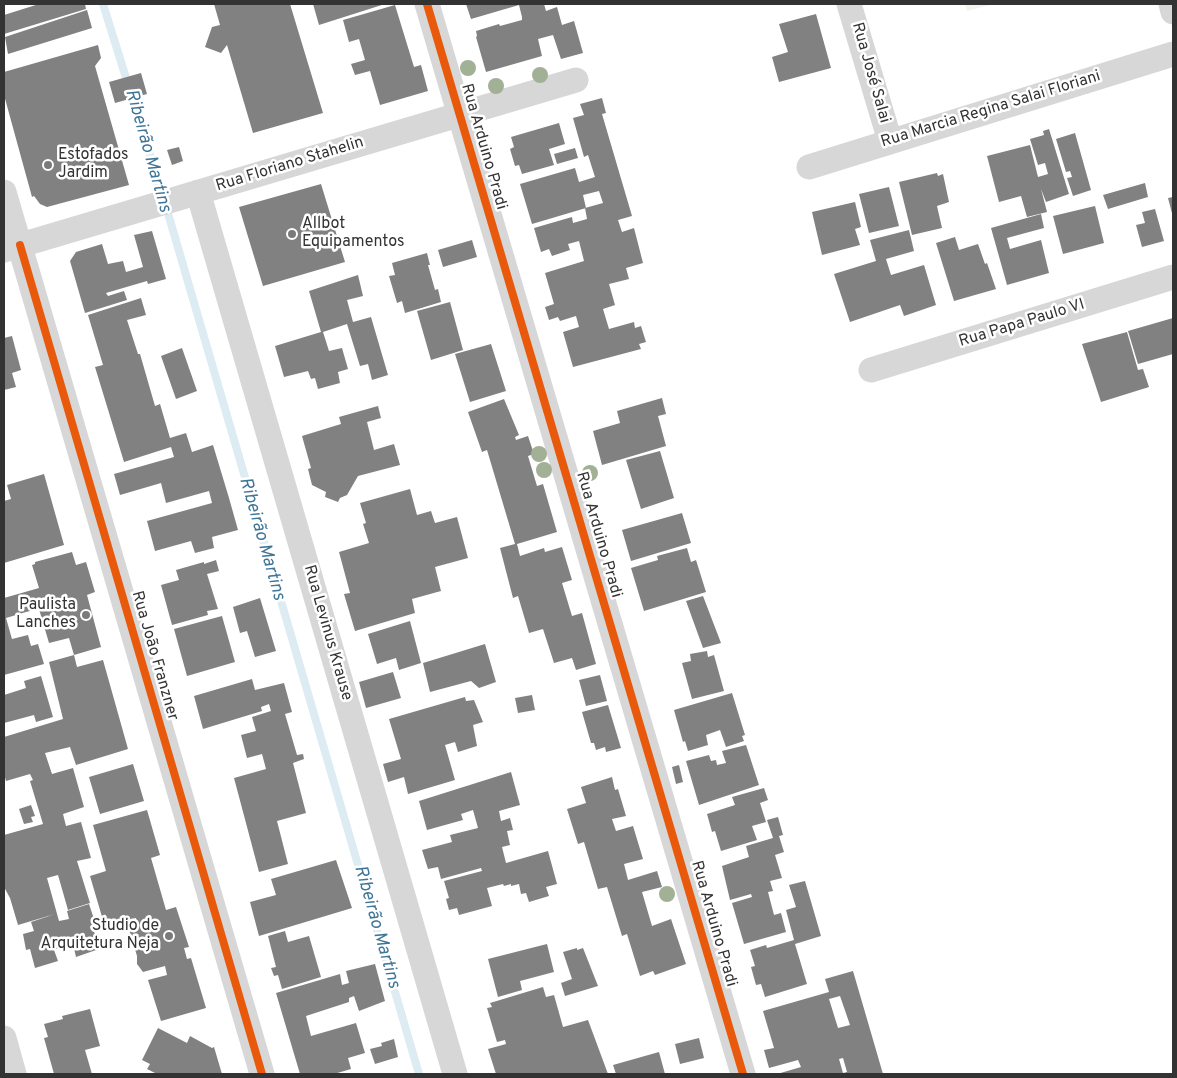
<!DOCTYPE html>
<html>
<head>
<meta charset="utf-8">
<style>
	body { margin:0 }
	#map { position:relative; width:1177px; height:1078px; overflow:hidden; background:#fff; font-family:Overpass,sans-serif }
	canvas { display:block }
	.frame { position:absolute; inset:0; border:5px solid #333; pointer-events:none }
</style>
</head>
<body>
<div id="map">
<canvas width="1177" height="1078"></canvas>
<div class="frame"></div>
</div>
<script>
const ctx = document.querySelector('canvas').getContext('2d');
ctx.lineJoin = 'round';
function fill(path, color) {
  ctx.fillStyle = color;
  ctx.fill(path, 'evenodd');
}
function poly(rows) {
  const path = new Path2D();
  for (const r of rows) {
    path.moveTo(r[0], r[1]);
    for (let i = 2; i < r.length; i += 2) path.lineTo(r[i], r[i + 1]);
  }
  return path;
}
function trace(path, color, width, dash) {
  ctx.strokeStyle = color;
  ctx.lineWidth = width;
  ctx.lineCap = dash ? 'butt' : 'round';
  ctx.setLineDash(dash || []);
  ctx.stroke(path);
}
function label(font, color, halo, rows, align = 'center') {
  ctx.font = font + ' Overpass,sans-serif';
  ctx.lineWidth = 5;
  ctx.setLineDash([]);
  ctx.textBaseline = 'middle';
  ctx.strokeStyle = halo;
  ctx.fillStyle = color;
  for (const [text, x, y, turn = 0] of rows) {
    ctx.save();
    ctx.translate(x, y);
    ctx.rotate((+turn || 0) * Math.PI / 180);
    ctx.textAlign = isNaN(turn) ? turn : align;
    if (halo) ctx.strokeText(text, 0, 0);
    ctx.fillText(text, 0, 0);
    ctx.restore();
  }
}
fill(poly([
	[965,4,994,4,967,11]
]), '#f1f5ed');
trace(poly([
	[103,4,165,203,419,1074]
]), '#ddebf3', 8);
fill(poly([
	[39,4,85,4,86,9,4,34,4,15],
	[214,4,290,4,323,113,253,133,227,45,221,53,205,47,212,27,220,25],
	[313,4,385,4,319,25],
	[466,4,544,4,546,11,557,7,562,25,574,21,583,53,561,59,553,35,538,39,542,56,486,72,476,37,477,36,476,31,499,24,500,26,522,20,522,17,519,5,471,19],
	[395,5,414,67,421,65,428,91,380,105,370,71,355,75,351,64,365,60,359,39,349,42,343,20],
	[87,10,92,28,8,54,5,37],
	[816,14,831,68,779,82,772,57,788,52,779,24],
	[98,45,101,58,95,66,129,185,47,207,40,204,34,196,32,197,4,95,4,72],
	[141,73,147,94,115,103,109,82],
	[602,98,606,113,602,114,632,216,618,220,622,232,634,228,643,263,626,268,629,279,609,284,615,305,603,309,609,329,634,322,635,328,641,326,646,342,639,344,641,349,573,367,563,332,579,327,576,316,560,321,558,317,549,320,545,307,554,304,545,273,584,261,579,241,568,244,570,250,552,256,549,249,541,252,534,228,572,217,573,223,587,219,585,208,603,203,599,191,583,195,586,208,532,224,520,184,575,168,579,182,595,177,588,155,584,157,573,118,584,115,580,104],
	[559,123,565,144,549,149,554,165,522,174,519,165,515,166,510,149,514,147,511,137],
	[1049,129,1069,194,1046,202,1041,189,1047,212,1027,217,1021,196,999,202,987,156,1030,145,1038,177,1048,174,1045,163,1038,165,1030,139,1044,135,1043,131],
	[1075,133,1091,190,1073,196,1067,178,1072,177,1070,171,1066,172,1056,139],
	[179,147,183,161,172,165,167,150],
	[575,148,578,158,557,164,554,154],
	[937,173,938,176,943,174,949,202,937,206,942,228,912,235,899,182],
	[1145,183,1148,197,1108,209,1103,195],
	[321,184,345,262,263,286,239,207],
	[889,187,899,226,869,233,859,194],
	[1173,197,1173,217,1168,198],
	[855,202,861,227,855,229,860,245,822,255,812,212],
	[1095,206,1104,243,1063,254,1053,216],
	[1155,209,1164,241,1142,247,1136,225,1145,223,1142,212],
	[1041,214,1044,228,1007,238,1010,249,1041,240,1049,273,1007,285,991,228],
	[909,230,914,251,886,259,891,275,924,265,936,305,904,316,900,305,850,322,834,274,876,261,870,240],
	[152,231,166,279,148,284,147,281,106,293,108,296,124,291,127,300,85,313,70,261,76,252,102,244,108,264,123,261,126,272,143,267,134,235],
	[955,237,959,250,978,244,985,264,987,263,996,289,954,301,936,243],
	[472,240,477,257,443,267,438,250],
	[427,253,430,265,428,265,435,290,438,289,441,302,405,313,402,301,397,303,389,276,395,275,392,263],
	[358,275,363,296,347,300,353,322,371,317,388,375,372,380,368,364,360,366,347,324,323,332,329,351,342,348,348,369,338,372,340,383,318,389,315,378,311,379,308,371,284,377,275,346,321,332,309,291],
	[141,298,146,315,127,320,138,354,140,354,155,406,160,404,170,438,186,433,192,452,213,445,229,498,238,530,212,537,214,548,195,553,191,541,155,551,147,521,212,503,209,491,166,503,161,483,120,495,114,474,174,457,171,447,124,462,95,367,103,365,88,315],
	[450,302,463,350,431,360,417,311],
	[1173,318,1173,354,1138,364,1128,331],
	[1127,332,1138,370,1143,369,1149,387,1101,402,1082,344],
	[12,336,21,370,12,373,16,387,4,390,4,338],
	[491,344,506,391,470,402,455,354],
	[182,348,197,391,176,399,161,356],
	[662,398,666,414,658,416,666,446,602,465,593,431,620,423,617,411],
	[504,399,519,435,515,437,516,440,528,436,534,454,528,456,537,486,543,484,557,532,517,544,520,556,544,548,545,552,562,547,572,580,562,583,572,616,582,613,596,664,576,670,572,658,554,663,543,629,529,633,518,596,513,598,500,548,515,544,487,450,482,452,468,412],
	[378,406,381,418,367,422,374,450,394,444,400,465,358,476,347,495,340,498,338,502,325,497,326,492,312,485,308,469,311,468,302,436,341,424,339,417],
	[660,451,674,498,641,509,626,460],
	[44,474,64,545,4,563,4,501,11,499,7,485],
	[410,489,417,515,431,511,435,523,457,517,468,558,435,567,441,591,412,599,415,613,355,631,344,594,350,593,339,552,369,543,363,524,366,523,360,503],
	[682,513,691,543,631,561,622,530],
	[687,548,691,562,696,560,706,592,644,611,631,568,658,560,657,556],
	[72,552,76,565,86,562,95,592,87,595,101,647,74,655,77,667,103,660,128,749,76,765,70,747,45,753,52,774,73,768,84,807,63,814,66,826,81,822,91,858,77,861,90,903,68,910,58,875,47,878,59,921,69,919,67,911,89,904,94,919,91,920,99,949,76,957,73,944,54,950,58,961,35,968,30,949,26,950,23,934,34,931,31,922,55,914,18,925,10,898,4,887,4,835,43,824,30,781,33,780,30,774,6,781,4,774,4,737,63,719,49,662,74,655,69,638,49,643,39,609,26,612,6,618,12,639,28,635,31,646,38,644,44,664,4,675,4,598,39,588,32,565,35,564,35,562],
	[216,560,219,571,207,574,218,609,207,611,208,615,172,625,161,585,179,580,176,570,204,562,204,564],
	[703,596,721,643,703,648,686,601],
	[260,598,276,651,255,657,247,631,240,633,233,607],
	[222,616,235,662,187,676,174,629],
	[410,621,421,663,399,670,396,658,377,664,368,634],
	[485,644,496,682,479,688,471,681,430,692,423,663],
	[707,651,708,657,714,655,724,691,692,699,682,663,691,661,690,654],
	[393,672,401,698,366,708,359,682],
	[600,675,607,701,586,706,579,680],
	[41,676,53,717,36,722,34,715,4,723,4,695,26,688,24,681],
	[252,679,255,690,284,683,292,712,285,714,297,755,303,754,304,759,293,763,306,813,277,821,288,864,259,872,234,778,266,769,262,754,247,758,241,735,256,731,252,717,271,711,269,704,261,707,262,711,203,729,194,696],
	[732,693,745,735,742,736,744,741,726,747,720,730,706,735,708,745,688,751,685,741,683,742,674,710],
	[532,695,535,710,518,713,515,698],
	[465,697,466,701,474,700,483,722,473,725,477,746,458,752,455,742,445,745,455,780,408,794,404,777,388,782,383,764,401,759,389,719],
	[608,705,621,748,606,752,605,747,596,750,594,743,591,743,582,712],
	[746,745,759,785,699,805,686,761,709,755,711,761,716,760,717,765,726,763,722,751],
	[133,764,144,801,100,814,89,777],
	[679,765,683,782,676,784,672,767],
	[511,772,520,805,499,811,501,821,510,818,513,830,507,831,510,845,502,847,506,863,548,851,557,884,546,887,549,896,529,902,526,893,521,894,519,884,511,886,511,884,504,886,503,884,487,888,492,906,459,915,457,908,449,910,446,899,449,898,444,881,482,871,481,868,441,879,438,867,428,869,422,850,452,842,450,835,478,828,473,810,461,814,463,820,427,830,419,801],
	[612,777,615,790,618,789,626,816,612,819,616,831,633,826,643,859,624,864,628,880,657,871,662,887,642,892,652,926,671,919,686,964,655,975,653,971,640,976,627,934,622,936,607,887,598,889,584,842,578,844,567,809,586,803,581,787],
	[764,788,768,800,760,803,766,822,752,826,757,840,721,851,715,831,712,832,707,814,735,805,732,797],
	[31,805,35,816,31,817,33,822,24,824,19,809],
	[147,810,160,855,151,858,166,910,176,907,189,947,184,948,187,959,191,958,206,1008,161,1021,148,980,167,975,165,966,143,972,137,964,137,956,128,926,137,924,136,918,105,927,90,876,106,871,93,825],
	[778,817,783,835,779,836,784,852,775,855,782,878,770,881,773,891,768,892,774,915,781,913,786,932,744,944,732,903,752,897,751,894,730,900,722,866,749,857,746,846,773,838,767,820],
	[336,860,352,908,259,936,250,902,276,895,271,879],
	[805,881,821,936,795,944,807,984,765,997,761,984,756,985,751,967,755,966,750,950,766,945,767,948,794,940,786,910,796,907,789,885],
	[285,931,288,942,309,936,321,977,282,989,278,975,274,976,271,968,276,967,268,936],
	[547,944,554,972,520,981,522,990,498,997,488,959],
	[577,948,577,950,583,948,598,986,565,996,561,983,572,979,563,952],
	[375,964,385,1001,359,1011,354,996,349,998,349,1002,306,1016,311,1036,356,1023,365,1053,348,1058,351,1069,334,1074,300,1074,276,993,340,974,342,985,349,983,346,971],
	[853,971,883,1074,777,1074,801,1067,798,1060,769,1068,764,1050,774,1048,763,1011,829,992,825,979],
	[840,996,850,1025,838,1028,829,999],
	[843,1058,847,1072,843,1073,839,1059],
	[543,987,546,997,554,995,563,1027,588,1020,608,1074,496,1074,488,1049,506,1044,505,1040,497,1042,487,1008,492,1007,490,1003],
	[90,1009,100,1046,85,1050,92,1074,54,1074,44,1038,48,1037,44,1024,63,1019,62,1016],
	[158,1028,187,1043,190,1036,212,1048,214,1047,222,1074,157,1074,147,1069,150,1064,142,1060],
	[699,1038,704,1058,680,1064,675,1044],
	[394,1039,398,1057,375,1064,370,1049,382,1046,381,1043],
	[659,1052,665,1074,616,1074,613,1065]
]), '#818181');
trace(poly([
	[427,4,743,1074],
	[849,4,890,141],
	[1171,4,1173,12],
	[809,167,1173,54],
	[4,192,262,1074],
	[198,192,455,1074],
	[4,250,576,80],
	[871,370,1173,277],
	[4,1038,14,1074]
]), '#d7d7d7', 25);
trace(poly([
	[427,4,743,1074],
	[20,245,262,1074]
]), '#e8590c', 8);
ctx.fillStyle = '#a2b095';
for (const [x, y] of [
	[468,68],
	[540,75],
	[496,86],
	[539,454],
	[544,470],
	[590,473],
	[667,894]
]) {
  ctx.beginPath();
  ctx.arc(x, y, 8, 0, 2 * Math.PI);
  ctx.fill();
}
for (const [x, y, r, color] of [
	[48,165,5,"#7a7a7a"],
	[292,234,5,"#7a7a7a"],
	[86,615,5,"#7a7a7a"],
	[169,936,5,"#7a7a7a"]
]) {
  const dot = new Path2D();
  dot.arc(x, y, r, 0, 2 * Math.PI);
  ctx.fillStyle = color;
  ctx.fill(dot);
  trace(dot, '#fff', 2);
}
label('16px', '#333', '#fff', [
	["Rua José Salai",870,73,74],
	["Rua Marcia Regina Salai Floriani",991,110,-17],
	["Rua Arduino Pradi",483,147,74],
	["Rua Floriano Stahelin",290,165,-17],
	["Rua Papa Paulo VI",1022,324,-17],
	["Rua Arduino Pradi",598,535,74],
	["Rua Levinus Krause",327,633,74],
	["Rua João Franzner",154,656,74],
	["Rua Arduino Pradi",713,924,74]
]);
label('16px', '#333', '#fff', [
	["Estofados",58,156],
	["Jardim",58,174],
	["Allbot",302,225],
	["Equipamentos",302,243],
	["Paulista",76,606,"right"],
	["Lanches",76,624,"right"],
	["Studio de",159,927,"right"],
	["Arquitetura Neja",159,945,"right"]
], 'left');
label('italic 18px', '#3f7597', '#fff', [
	["Ribeirão Martins",147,151,74],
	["Ribeirão Martins",261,539,74],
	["Ribeirão Martins",376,927,74]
]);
</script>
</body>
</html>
